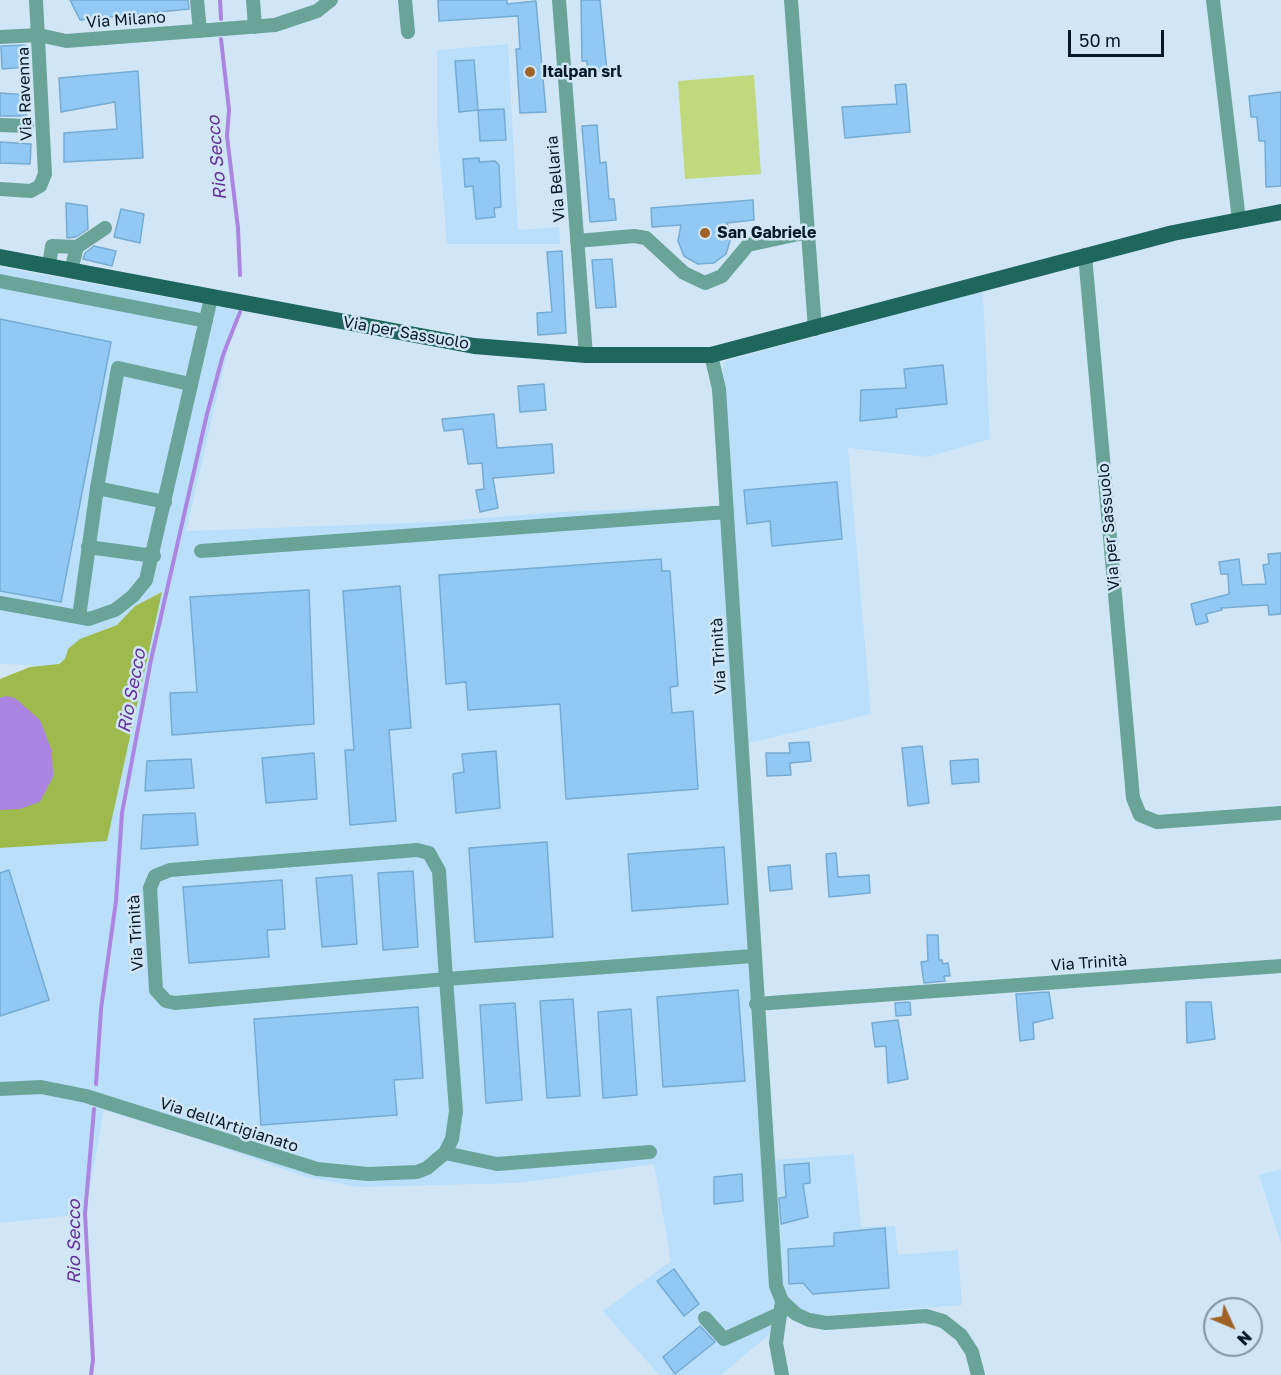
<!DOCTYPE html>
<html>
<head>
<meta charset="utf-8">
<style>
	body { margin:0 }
	#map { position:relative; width:1281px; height:1375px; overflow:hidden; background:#d0e6f7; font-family:"Golos Text",sans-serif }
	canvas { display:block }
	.north { position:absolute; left:1203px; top:1297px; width:60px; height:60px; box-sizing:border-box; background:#d0e6f7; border:2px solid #7e94a4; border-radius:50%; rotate:134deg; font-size:16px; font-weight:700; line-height:24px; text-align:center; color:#031928 }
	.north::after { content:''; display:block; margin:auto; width:21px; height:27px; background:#a16428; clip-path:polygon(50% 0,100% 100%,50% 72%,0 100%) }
	.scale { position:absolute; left:1068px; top:30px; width:96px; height:27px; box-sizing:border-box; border:3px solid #031928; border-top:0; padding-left:8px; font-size:18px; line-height:21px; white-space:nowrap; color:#031928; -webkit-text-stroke:4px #d0e6f7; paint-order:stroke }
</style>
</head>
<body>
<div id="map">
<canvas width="1281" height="1375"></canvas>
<div class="north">N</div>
<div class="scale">50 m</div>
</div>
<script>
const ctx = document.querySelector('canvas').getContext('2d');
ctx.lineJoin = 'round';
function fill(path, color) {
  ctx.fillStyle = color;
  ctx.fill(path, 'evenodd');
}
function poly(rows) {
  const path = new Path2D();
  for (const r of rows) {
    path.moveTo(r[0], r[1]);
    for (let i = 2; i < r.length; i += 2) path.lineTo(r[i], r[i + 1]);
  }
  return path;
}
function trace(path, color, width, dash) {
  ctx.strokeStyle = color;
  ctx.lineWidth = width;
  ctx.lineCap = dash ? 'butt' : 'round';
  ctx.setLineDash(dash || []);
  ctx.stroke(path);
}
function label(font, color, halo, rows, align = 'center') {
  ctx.font = font + ' "Golos Text",sans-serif';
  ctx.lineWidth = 5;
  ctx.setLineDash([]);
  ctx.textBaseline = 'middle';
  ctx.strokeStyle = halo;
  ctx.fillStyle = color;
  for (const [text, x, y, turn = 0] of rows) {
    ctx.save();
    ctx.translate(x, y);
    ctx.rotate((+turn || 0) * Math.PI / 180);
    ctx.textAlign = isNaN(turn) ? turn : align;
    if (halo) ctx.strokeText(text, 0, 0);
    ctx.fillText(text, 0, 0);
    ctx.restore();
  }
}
fill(poly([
	[508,44,518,230,559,227,560,244,447,244,437,122,437,50],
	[0,267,237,310,186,531,434,522,559,512,732,506,723,369,725,361,829,333,982,275,990,439,928,457,848,448,871,714,741,745,774,1160,854,1154,861,1227,895,1226,898,1255,958,1250,962,1305,789,1318,721,1375,659,1375,603,1311,671,1261,654,1164,519,1183,358,1187,306,1177,186,1135,104,1110,85,1214,0,1223,0,848,107,840,135,606,117,625,80,640,68,649,65,659,53,666,0,664],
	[1281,1169,1281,1243,1259,1175]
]), '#badffb');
fill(poly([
	[754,75,761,174,685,179,678,81]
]), '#bfd97c');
fill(poly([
	[162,592,107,841,0,848,0,679,30,667,59,664,65,659,68,649,80,639,117,625,135,606]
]), '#9eba4d');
fill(poly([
	[6,696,15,698,40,720,52,751,53,777,40,802,20,809,0,810,0,698]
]), '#ac85e3');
trace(poly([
	[220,0,221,19],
	[221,39,229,110,227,136,238,228,240,275],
	[96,1084,101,1009,116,901,122,813,151,660,207,414,223,355,240,312],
	[91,1375,93,1360,85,1214,94,1109]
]), '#ac85e3', 4);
const building = poly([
	[70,0,188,0,189,9,80,20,70,0],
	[438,0,507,0,507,4,536,1,546,112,520,113,516,49,520,49,518,16,439,21,438,0],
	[581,0,600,0,607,71,588,72,587,61,582,61,581,0],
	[25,45,26,67,2,69,1,46,25,45],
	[474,60,478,110,459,112,455,61,474,60],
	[138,71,143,158,64,162,64,133,117,129,115,102,61,112,59,78,138,71],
	[906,84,910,132,845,138,842,107,897,104,895,85,906,84],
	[1281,92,1281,186,1266,187,1265,141,1259,141,1257,117,1251,117,1249,96,1281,92],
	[0,93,27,95,26,116,0,116,0,93],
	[504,109,506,140,480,141,478,110,504,109],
	[597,125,600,163,606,162,609,199,614,199,616,220,590,222,582,126,597,125],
	[0,142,31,144,30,164,0,163,0,142],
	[479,158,479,162,495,161,499,165,501,207,494,208,495,217,476,219,473,186,465,187,463,159,479,158],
	[753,200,754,220,727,223,731,238,726,254,714,263,698,264,684,256,678,241,681,225,652,227,651,208,753,200],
	[66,203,87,206,88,229,76,237,67,238,66,203],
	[121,209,144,214,140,243,114,237,121,209],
	[94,246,116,251,112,266,83,259,85,253,94,246],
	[562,251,566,333,538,335,537,313,552,312,547,252,562,251],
	[612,259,616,307,596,308,592,260,612,259],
	[0,319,111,342,61,602,0,591,0,319],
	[943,365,947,404,896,409,897,417,860,421,861,390,906,388,904,369,943,365],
	[544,384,546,410,520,412,518,386,544,384],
	[494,414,497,448,552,444,554,473,493,478,498,508,480,512,476,490,484,489,482,463,468,464,463,429,444,431,442,419,494,414],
	[837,482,842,539,772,546,770,521,747,524,744,490,837,482],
	[1281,553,1281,614,1269,615,1268,605,1221,608,1222,610,1206,614,1208,622,1196,625,1191,604,1229,594,1228,574,1221,574,1219,562,1239,559,1242,585,1266,584,1263,565,1269,564,1268,554,1281,553],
	[661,559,662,571,670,571,678,686,670,687,672,713,693,711,698,789,566,799,560,704,468,710,466,682,446,684,439,575,661,559],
	[400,586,411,728,389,730,396,821,350,825,345,750,354,750,343,591,400,586],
	[309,590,314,724,172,735,170,693,197,692,190,597,309,590],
	[809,742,811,761,790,763,791,775,767,776,766,753,790,753,789,743,809,742],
	[922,746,929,803,908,806,902,748,922,746],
	[496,751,500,808,456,813,453,774,464,772,462,754,496,751],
	[314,753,317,799,266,803,262,758,314,753],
	[191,759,194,788,145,791,147,761,191,759],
	[978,759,979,782,952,784,950,761,978,759],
	[195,813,198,845,141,849,143,815,195,813],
	[547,842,553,937,475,942,469,848,547,842],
	[724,847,728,904,632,911,628,854,724,847],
	[836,853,838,877,869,875,870,893,829,897,826,854,836,853],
	[790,865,792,889,770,891,768,867,790,865],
	[9,870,49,1000,0,1016,0,873,9,870],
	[413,871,418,947,383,950,378,873,413,871],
	[352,875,357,944,322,947,316,878,352,875],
	[282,880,285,929,267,930,269,957,189,963,183,887,282,880],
	[927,935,938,935,939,960,942,960,943,964,948,963,950,976,944,976,945,981,924,983,921,962,928,961,927,935],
	[738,990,745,1081,663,1087,657,997,738,990],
	[1049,992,1053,1018,1033,1023,1034,1039,1020,1041,1016,994,1049,992],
	[573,999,580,1096,547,1098,540,1001,573,999],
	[910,1002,911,1015,896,1016,895,1003,910,1002],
	[1186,1002,1211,1002,1215,1039,1187,1043,1186,1002],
	[515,1003,522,1100,486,1103,480,1005,515,1003],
	[418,1007,423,1078,394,1080,397,1115,261,1125,254,1019,418,1007],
	[631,1009,637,1095,603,1098,598,1012,631,1009],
	[898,1020,908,1079,888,1083,886,1046,875,1047,872,1023,898,1020],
	[809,1163,810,1183,803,1184,808,1217,781,1224,779,1198,786,1197,784,1165,809,1163],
	[742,1174,743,1201,714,1204,714,1177,742,1174],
	[885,1228,889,1288,813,1294,803,1283,789,1284,788,1249,834,1246,834,1233,885,1228],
	[674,1269,699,1304,684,1316,657,1281,674,1269],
	[700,1326,715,1342,675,1374,663,1357,700,1326]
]);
fill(building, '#91c9f4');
trace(building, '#75abd3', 1.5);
trace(poly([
	[197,0,200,31],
	[253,0,255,27],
	[405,0,408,32],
	[559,0,586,355],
	[791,0,815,329],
	[1213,0,1239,220],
	[0,37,39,35,66,41,275,25,317,11,331,0],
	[0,125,27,126],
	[0,189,31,191,40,186,45,174,36,0],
	[577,241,634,236,646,238,684,273,705,283,722,276,748,245,808,232],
	[1085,255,1133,798,1140,815,1157,822,1281,813],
	[49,265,52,246,77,247],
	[71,270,77,247,105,228],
	[0,281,206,321],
	[711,355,719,389,776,1286,782,1301,796,1314,809,1320,826,1323,926,1316,943,1321,961,1335,972,1352,978,1375],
	[165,502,97,488,118,368,190,384],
	[88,547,154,556],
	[201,551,727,512],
	[0,603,89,619,115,610,133,596,146,580,211,298],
	[79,617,97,488],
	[756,1004,1281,966],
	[0,1089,41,1087,86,1096,317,1169,368,1174,417,1172,427,1168,445,1153,452,1139,456,1111,446,979,439,871,429,853,417,850,170,870,155,876,150,888,156,990,166,1001,175,1003,446,979,753,956],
	[445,1153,497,1164,650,1152],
	[781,1307,776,1343,782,1375],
	[705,1318,724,1339,781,1313]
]), '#6aa499', 14);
trace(poly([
	[0,257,474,346,586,355,711,355,1173,233,1281,212]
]), '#1f665c', 16);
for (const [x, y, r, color] of [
	[530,72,6,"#a16428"],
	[705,233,6,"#a16428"]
]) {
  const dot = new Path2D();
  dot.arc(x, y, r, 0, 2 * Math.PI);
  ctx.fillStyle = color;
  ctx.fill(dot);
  trace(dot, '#d0e6f7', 2);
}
label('16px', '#031928', '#d0e6f7', [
	["Via Milano",126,20,-4],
	["Via Ravenna",25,94,-92],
	["Via Bellaria",556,179,-95],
	["Via per Sassuolo",406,333,10],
	["Via per Sassuolo",1109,527,-95],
	["Via Trinità",719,656,-93],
	["Via Trinità",136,933,-93],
	["Via Trinità",1089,963,-4],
	["Via dell'Artigianato",229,1125,18]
]);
label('bold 16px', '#031928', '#d0e6f7', [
	["Italpan srl",542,72],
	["San Gabriele",717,233]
], 'left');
label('italic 18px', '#65309d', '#d0e6f7', [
	["Rio Secco",217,158,-95],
	["Rio Secco",132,691,-79],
	["Rio Secco",74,1242,-90]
]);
</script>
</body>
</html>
